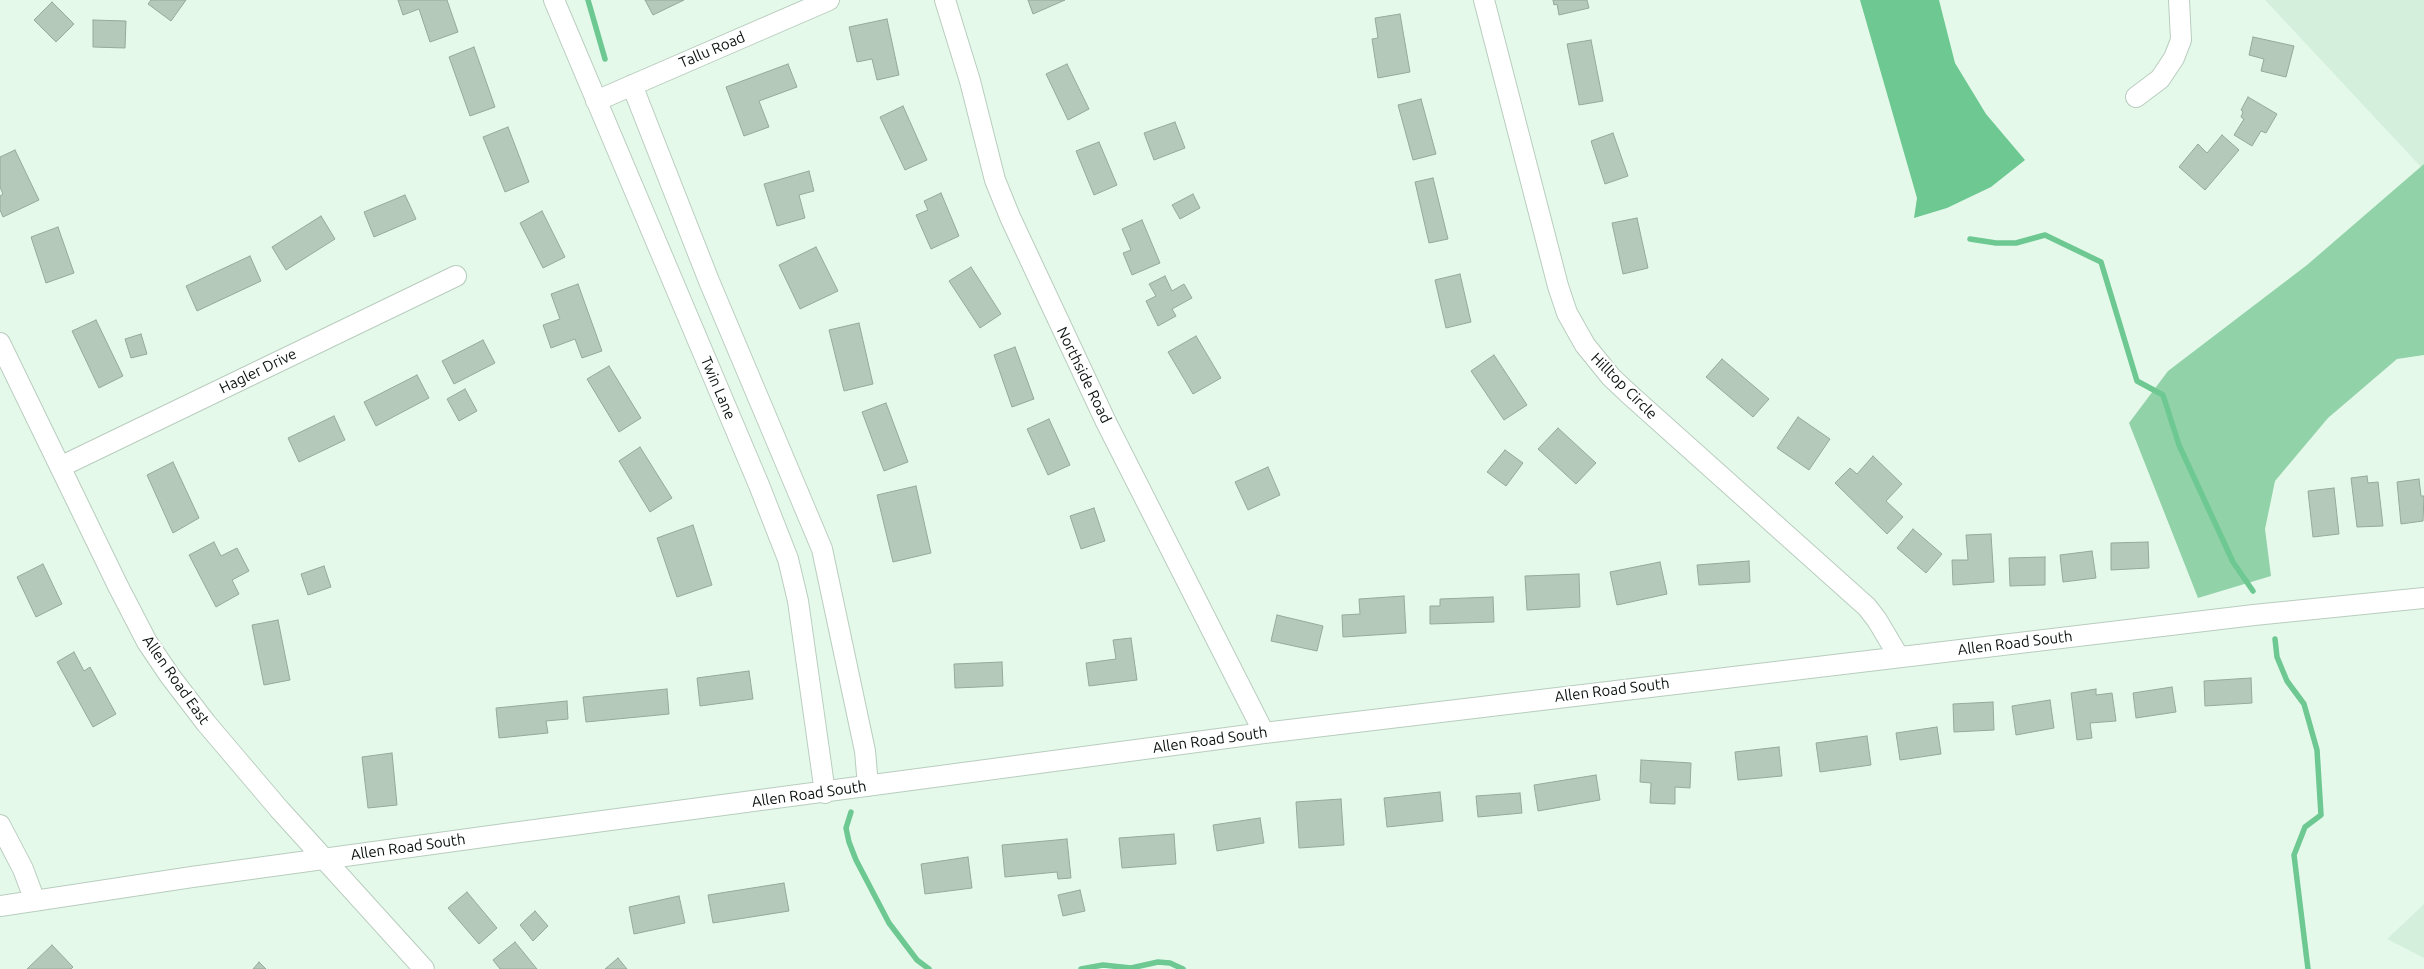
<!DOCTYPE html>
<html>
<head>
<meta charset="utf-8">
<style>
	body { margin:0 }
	canvas { display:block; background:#e5f9eb }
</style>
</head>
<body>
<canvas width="2424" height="969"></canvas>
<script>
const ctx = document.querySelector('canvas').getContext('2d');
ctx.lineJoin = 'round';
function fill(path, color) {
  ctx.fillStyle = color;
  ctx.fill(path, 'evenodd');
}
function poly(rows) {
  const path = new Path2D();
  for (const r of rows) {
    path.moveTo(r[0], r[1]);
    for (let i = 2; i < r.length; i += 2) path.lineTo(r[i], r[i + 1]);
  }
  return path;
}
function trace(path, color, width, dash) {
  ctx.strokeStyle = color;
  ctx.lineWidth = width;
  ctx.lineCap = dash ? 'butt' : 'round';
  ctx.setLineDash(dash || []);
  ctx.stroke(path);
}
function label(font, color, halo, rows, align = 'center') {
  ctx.font = font + ' Ubuntu,sans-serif';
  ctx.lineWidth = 4.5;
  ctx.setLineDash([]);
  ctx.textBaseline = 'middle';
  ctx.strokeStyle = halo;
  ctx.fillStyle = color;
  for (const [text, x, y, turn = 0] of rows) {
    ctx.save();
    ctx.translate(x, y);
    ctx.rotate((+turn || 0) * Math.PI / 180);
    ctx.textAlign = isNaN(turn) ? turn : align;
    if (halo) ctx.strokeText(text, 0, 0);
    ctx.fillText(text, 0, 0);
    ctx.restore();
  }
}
fill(poly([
	[2265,0,2424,0,2424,164,2421,167],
	[2424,904,2424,958,2387,939]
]), '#d4f0dc');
fill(poly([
	[2424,164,2424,355,2397,359,2328,418,2275,481,2265,529,2271,576,2198,598,2129,423,2168,371,2307,265]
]), '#92d2a8');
fill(poly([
	[1860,0,1939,0,1955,63,1986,114,2025,160,1991,187,1947,208,1914,218,1917,198]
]), '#6ec891');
trace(poly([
	[588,0,605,59],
	[1970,239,1996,243,2016,243,2045,235,2101,262,2137,381,2163,395,2179,445,2233,562,2253,591],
	[2275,639,2277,657,2287,681,2304,704,2317,750,2321,815,2305,827,2294,855,2308,969],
	[851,812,846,828,849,842,856,860,889,923,917,960,929,969],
	[1081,969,1103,965,1131,968,1158,962,1170,963,1183,969]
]), '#6ec891', 5.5);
const building = poly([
	[151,0,186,0,171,21,148,4,151,0],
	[398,0,447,0,458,32,430,42,419,9,403,15,398,0],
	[645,0,684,0,653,15,645,0],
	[1028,0,1065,0,1033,14,1028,0],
	[1553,0,1587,0,1589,8,1559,15,1557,4,1554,5,1553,0],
	[52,2,74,24,56,42,34,20,52,2],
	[1400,14,1410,72,1378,78,1372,39,1378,38,1375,18,1400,14],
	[887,19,899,75,877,80,872,59,857,62,849,27,887,19],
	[93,20,126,21,125,48,93,47,93,20],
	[2253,37,2294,46,2286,77,2261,71,2264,59,2249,55,2253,37],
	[1591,40,1603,101,1579,105,1567,44,1591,40],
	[474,47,495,107,470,116,449,57,474,47],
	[788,64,797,87,759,101,769,127,744,136,726,87,788,64],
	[1067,64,1089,109,1068,120,1046,74,1067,64],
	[2248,97,2277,114,2266,133,2261,131,2252,146,2234,135,2244,119,2241,117,2243,112,2241,110,2248,97],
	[1421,99,1436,154,1413,160,1398,105,1421,99],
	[903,106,927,160,905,170,880,117,903,106],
	[1175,122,1185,148,1154,160,1144,133,1175,122],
	[508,127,529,182,505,192,483,137,508,127],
	[1613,133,1628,176,1605,184,1591,141,1613,133],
	[2222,135,2239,150,2205,190,2179,167,2198,144,2207,153,2222,135],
	[1099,142,1117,185,1094,195,1076,151,1099,142],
	[15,150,39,200,3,217,0,210,0,196,3,194,0,187,0,157,15,150],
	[809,171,814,191,799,195,805,218,777,226,764,184,809,171],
	[1433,178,1448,239,1429,243,1415,182,1433,178],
	[941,193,959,236,931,249,916,215,928,210,924,201,941,193],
	[1193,194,1200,208,1180,219,1172,205,1193,194],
	[405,195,416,219,374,237,364,212,405,195],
	[542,211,565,257,543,268,520,223,542,211],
	[321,216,335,239,286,270,272,247,321,216],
	[1637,218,1648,268,1623,274,1612,223,1637,218],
	[1142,220,1160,263,1132,275,1123,253,1131,250,1122,229,1142,220],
	[58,227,74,273,46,283,31,237,58,227],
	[816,247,838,291,800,309,779,265,816,247],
	[250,256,261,281,197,311,186,286,250,256],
	[971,267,1001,314,980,328,949,281,971,267],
	[1460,274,1471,322,1446,328,1435,280,1460,274],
	[1165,276,1172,291,1184,284,1192,298,1172,309,1176,316,1158,326,1146,301,1156,296,1149,284,1165,276],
	[578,284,602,351,582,358,575,339,551,348,543,325,560,319,551,294,578,284],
	[96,320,123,376,99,388,72,331,96,320],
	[859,323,873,384,844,391,829,330,859,323],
	[141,334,147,354,131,358,125,339,141,334],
	[1196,336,1221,378,1193,394,1168,352,1196,336],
	[483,340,495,363,454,384,442,361,483,340],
	[1015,347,1034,399,1012,407,994,355,1015,347],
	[1494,355,1527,405,1504,420,1471,371,1494,355],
	[1722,359,1769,399,1753,417,1706,377,1722,359],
	[609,366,641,418,619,432,587,379,609,366],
	[417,375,429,398,376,426,364,402,417,375],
	[465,389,477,411,459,421,447,399,465,389],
	[886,403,908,462,884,471,862,412,886,403],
	[334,416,345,440,299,462,288,438,334,416],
	[1798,417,1830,439,1809,470,1777,448,1798,417],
	[1049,419,1070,465,1048,475,1027,429,1049,419],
	[1558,428,1596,463,1576,484,1538,449,1558,428],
	[640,447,672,498,650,512,619,461,640,447],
	[1505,450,1523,463,1506,486,1487,472,1505,450],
	[1873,456,1902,484,1886,501,1903,517,1887,534,1835,483,1850,468,1857,474,1873,456],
	[173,462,199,518,173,533,147,475,173,462],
	[1268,467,1280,495,1248,510,1235,482,1268,467],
	[2367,476,2368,483,2378,482,2383,526,2357,527,2351,478,2367,476],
	[2419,479,2421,496,2424,496,2423,521,2401,524,2397,482,2419,479],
	[916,486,931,553,893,562,877,495,916,486],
	[2334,488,2339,534,2313,537,2308,491,2334,488],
	[1094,508,1105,541,1081,549,1070,516,1094,508],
	[693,525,712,585,677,597,657,538,693,525],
	[1913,529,1942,554,1926,573,1897,548,1913,529],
	[1991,534,1994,582,1953,585,1952,560,1968,560,1966,535,1991,534],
	[214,542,221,556,237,548,249,571,232,580,239,594,216,607,189,555,214,542],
	[2148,542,2149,568,2111,570,2111,543,2148,542],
	[2092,551,2096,578,2063,582,2060,555,2092,551],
	[2045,557,2045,585,2010,586,2009,558,2045,557],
	[1749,561,1750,582,1699,585,1697,565,1749,561],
	[1660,562,1667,594,1617,605,1610,572,1660,562],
	[43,564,62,604,36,617,17,577,43,564],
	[324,566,331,587,308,595,301,574,324,566],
	[1579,574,1580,607,1527,610,1525,576,1579,574],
	[1404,596,1406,633,1343,637,1342,615,1360,614,1359,599,1404,596],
	[1493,597,1494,622,1430,624,1430,606,1440,606,1440,599,1493,597],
	[1277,615,1323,626,1317,651,1271,641,1277,615],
	[278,620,290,680,264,685,252,625,278,620],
	[1131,638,1137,680,1089,686,1086,663,1116,659,1113,640,1131,638],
	[74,652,84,671,90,667,116,714,93,727,57,662,74,652],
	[1002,662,1003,686,955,688,954,664,1002,662],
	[749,671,753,699,700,706,697,678,749,671],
	[2251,678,2252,703,2205,706,2204,681,2251,678],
	[2172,687,2176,712,2136,718,2133,693,2172,687],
	[667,689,669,714,586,722,583,697,667,689],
	[2096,689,2096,695,2112,693,2116,721,2090,723,2092,738,2077,740,2071,693,2096,689],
	[2050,700,2054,728,2016,735,2012,706,2050,700],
	[567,701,568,719,546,721,548,733,499,738,496,708,567,701],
	[1993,702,1994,730,1954,732,1953,704,1993,702],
	[1937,727,1941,754,1900,760,1896,733,1937,727],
	[1867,736,1871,765,1820,772,1816,743,1867,736],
	[1779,747,1782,776,1738,780,1735,752,1779,747],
	[392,753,397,805,368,808,362,757,392,753],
	[1641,760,1691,763,1690,788,1675,787,1675,804,1650,803,1651,783,1640,782,1641,760],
	[1596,775,1600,800,1538,811,1534,785,1596,775],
	[1440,792,1443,821,1387,827,1384,798,1440,792],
	[1520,793,1522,813,1478,817,1476,796,1520,793],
	[1341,799,1344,845,1299,848,1296,802,1341,799],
	[1260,818,1264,843,1217,851,1213,825,1260,818],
	[1174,834,1176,864,1122,868,1119,838,1174,834],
	[1067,839,1071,878,1058,879,1057,872,1005,877,1002,845,1067,839],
	[968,857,972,888,925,894,921,864,968,857],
	[784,883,789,911,713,923,708,895,784,883],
	[1080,890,1085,911,1063,916,1058,895,1080,890],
	[467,892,497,928,479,944,448,908,467,892],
	[679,896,685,923,634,934,629,907,679,896],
	[535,911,548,926,533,941,520,925,535,911],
	[515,942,537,969,500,969,493,960,515,942],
	[52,945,73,967,71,969,27,969,52,945],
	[618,958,627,969,605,969,618,958],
	[259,962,266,969,253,969,259,962]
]);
fill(building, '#b5c9bb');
trace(building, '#96a99b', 1);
const minor = poly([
	[554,0,759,485,788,559,798,601,825,793],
	[945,0,970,81,995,180,1010,217,1106,422,1264,733],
	[1484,0,1558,286,1567,313,1585,345,1611,377,1629,394,1867,607,1877,620,1899,657],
	[632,85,709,281,822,549,865,751,868,786],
	[2136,97,2160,79,2174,58,2181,40,2179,0],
	[596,101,829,0],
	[0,343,118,586,147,642,170,676,206,723,279,809,424,969],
	[60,467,456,276],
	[0,825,23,869,35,901],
	[0,906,192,877,505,834,1264,733,2254,615,2424,598]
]);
trace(minor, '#b9cdbf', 22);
trace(minor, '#fff', 20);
label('15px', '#0c130f', '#fff', [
	["Tallu Road",712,50,-23],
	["Hagler Drive",258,371,-26],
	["Northside Road",1084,375,64],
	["Hilltop Circle",1624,386,45],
	["Twin Lane",718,388,67],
	["Allen Road South",2015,643,-7],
	["Allen Road East",176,680,55],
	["Allen Road South",1612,690,-7],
	["Allen Road South",1210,740,-8],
	["Allen Road South",809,794,-8],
	["Allen Road South",408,847,-8]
]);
</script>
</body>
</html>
